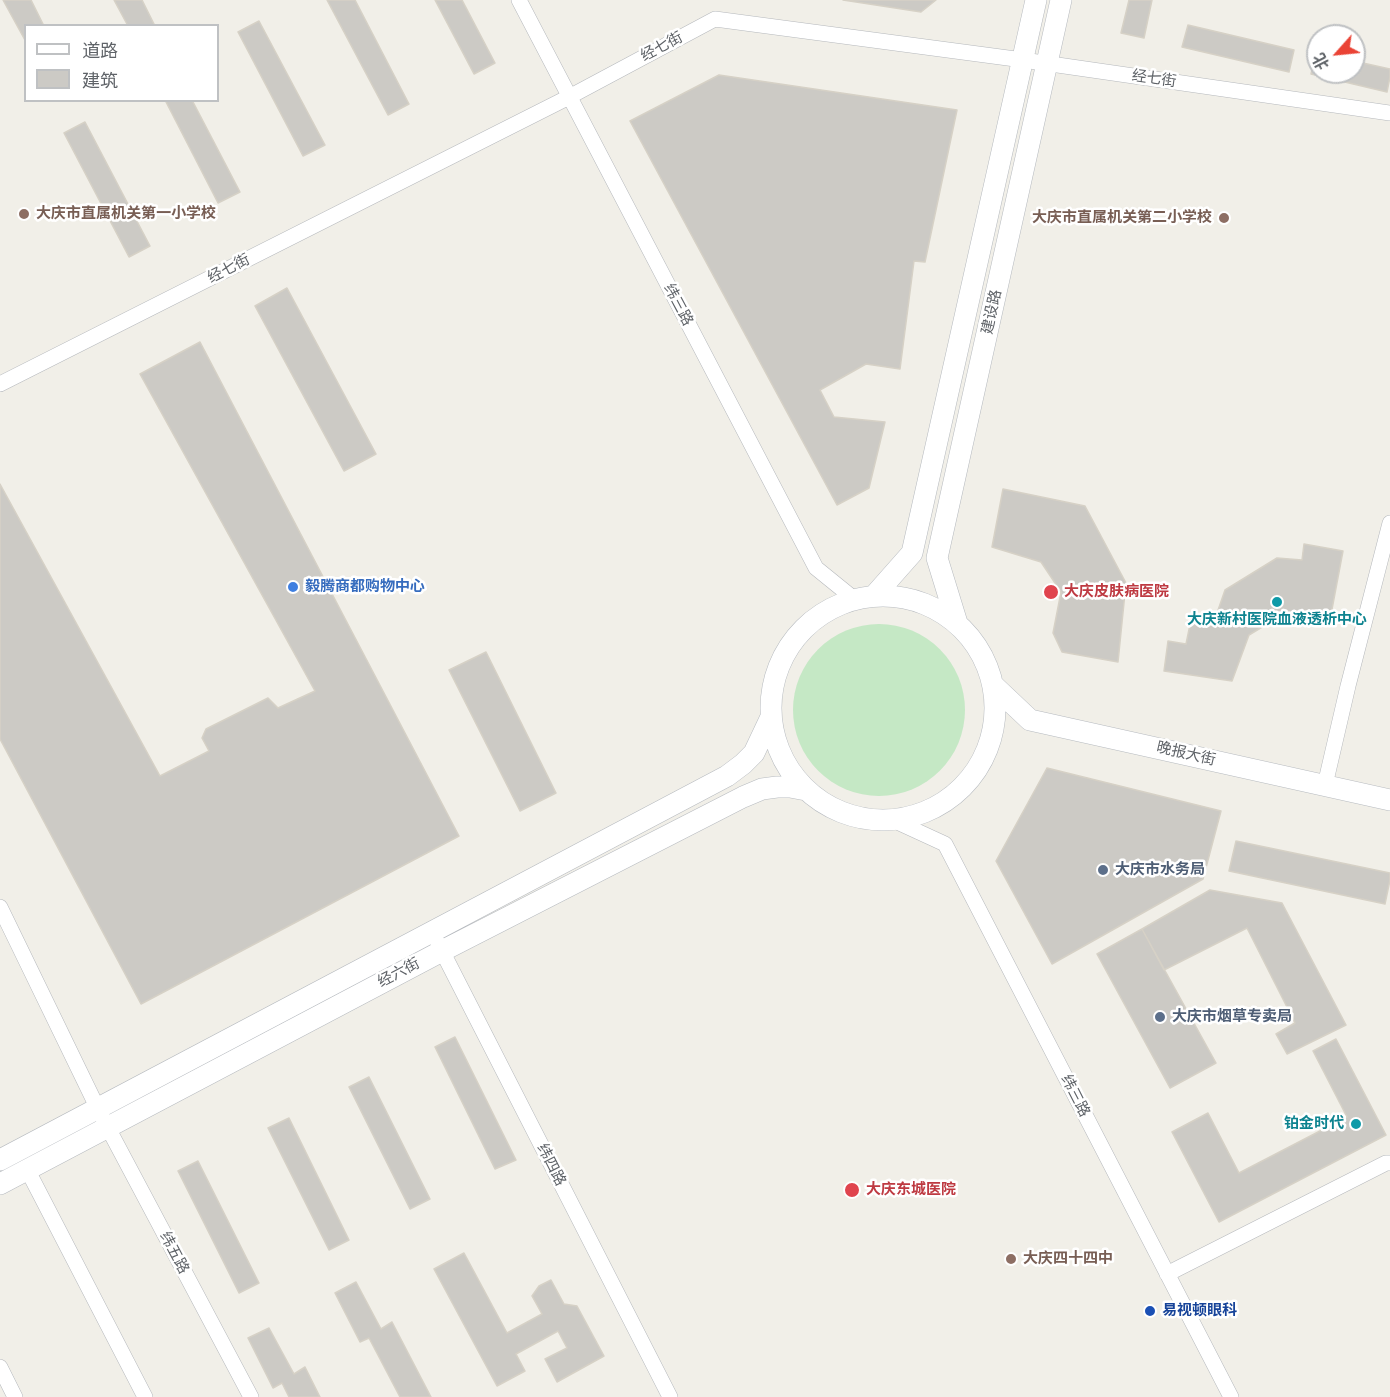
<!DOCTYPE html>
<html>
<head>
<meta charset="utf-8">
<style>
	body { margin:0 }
	#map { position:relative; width:1390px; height:1397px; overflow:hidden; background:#f1efe8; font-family:"Fira Sans","Noto Sans SC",sans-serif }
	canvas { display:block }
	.legend { position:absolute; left:24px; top:24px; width:195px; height:78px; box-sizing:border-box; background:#fff; border:2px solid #bfc1c3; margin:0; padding:8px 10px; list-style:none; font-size:18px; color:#5f6368 }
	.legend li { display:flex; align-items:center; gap:12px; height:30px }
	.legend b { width:30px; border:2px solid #bfc1c3 }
	.north { position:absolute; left:1306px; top:24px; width:60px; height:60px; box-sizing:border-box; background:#fff; border:2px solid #bfc1c3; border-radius:50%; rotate:243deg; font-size:16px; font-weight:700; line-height:24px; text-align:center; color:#5f6368 }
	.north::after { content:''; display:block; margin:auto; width:21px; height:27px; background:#ea4335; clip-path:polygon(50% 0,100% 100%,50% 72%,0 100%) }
</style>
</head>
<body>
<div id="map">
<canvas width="1390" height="1397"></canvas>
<ul class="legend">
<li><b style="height:8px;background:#fff"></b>道路</li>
<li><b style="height:16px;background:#cccac5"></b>建筑</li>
</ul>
<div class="north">北</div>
</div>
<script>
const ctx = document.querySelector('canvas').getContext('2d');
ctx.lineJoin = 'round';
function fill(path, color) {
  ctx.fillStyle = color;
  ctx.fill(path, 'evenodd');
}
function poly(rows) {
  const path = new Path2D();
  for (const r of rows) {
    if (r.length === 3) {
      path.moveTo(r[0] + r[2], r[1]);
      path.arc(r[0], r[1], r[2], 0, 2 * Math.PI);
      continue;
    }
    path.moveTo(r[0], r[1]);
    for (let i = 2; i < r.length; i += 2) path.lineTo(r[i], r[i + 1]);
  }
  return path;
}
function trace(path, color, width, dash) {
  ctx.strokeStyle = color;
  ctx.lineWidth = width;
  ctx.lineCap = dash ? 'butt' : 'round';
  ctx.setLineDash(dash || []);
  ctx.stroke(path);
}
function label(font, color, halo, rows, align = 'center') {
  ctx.font = font + ' "Fira Sans","Noto Sans SC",sans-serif';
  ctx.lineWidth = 5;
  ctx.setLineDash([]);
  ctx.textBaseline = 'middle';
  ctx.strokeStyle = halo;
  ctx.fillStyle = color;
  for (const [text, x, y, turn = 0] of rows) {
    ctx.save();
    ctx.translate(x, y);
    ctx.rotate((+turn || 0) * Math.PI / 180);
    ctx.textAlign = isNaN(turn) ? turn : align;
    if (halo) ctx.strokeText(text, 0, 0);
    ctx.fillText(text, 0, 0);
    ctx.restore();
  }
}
fill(poly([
	[879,710,86]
]), '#c5e8c5');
const building = poly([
	[3,0,31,0,44,26,26,26,26,42,3,0],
	[114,0,142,0,155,26,128,26,114,0],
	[327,0,355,0,409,104,388,115,327,0],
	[435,0,462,0,495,63,474,74,435,0],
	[843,0,936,0,921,12,843,0],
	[1129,0,1152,0,1144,38,1121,33,1129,0],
	[259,21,325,145,303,156,238,32,259,21],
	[1188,25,1294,50,1289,72,1182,47,1188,25],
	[1316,52,1318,52,1318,72,1354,72,1354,61,1390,69,1390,77,1387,92,1311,74,1316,52],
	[719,75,957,110,925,262,914,261,900,369,866,364,820,390,834,417,885,422,869,488,837,505,630,121,719,75],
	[165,100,192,100,240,192,218,203,165,100],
	[85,122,150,246,129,257,64,133,85,122],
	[287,288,376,454,344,471,255,306,287,288],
	[200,342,459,836,141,1004,0,739,0,484,160,776,209,751,202,738,206,729,268,698,278,708,315,691,140,374,200,342],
	[1003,489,1085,506,1126,583,1118,662,1062,652,1053,633,1061,592,1041,562,992,547,1003,489],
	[1304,544,1343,551,1329,625,1282,615,1249,635,1232,681,1164,671,1168,641,1186,644,1192,615,1216,616,1225,590,1277,558,1302,560,1304,544],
	[486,652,556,793,520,811,449,670,486,652],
	[1047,768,1221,811,1203,879,1052,964,996,861,1047,768],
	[1236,841,1390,873,1390,880,1385,904,1229,871,1236,841],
	[1210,890,1282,903,1346,1025,1287,1054,1276,1034,1295,1023,1247,928,1164,970,1142,929,1210,890],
	[1142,929,1216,1063,1170,1088,1097,954,1142,929],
	[455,1037,516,1160,495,1169,435,1047,455,1037],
	[1336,1039,1386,1135,1219,1222,1172,1132,1208,1113,1239,1173,1347,1117,1313,1051,1336,1039],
	[369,1077,430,1199,410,1209,349,1087,369,1077],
	[289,1118,349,1240,329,1250,268,1128,289,1118],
	[198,1161,259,1283,239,1293,178,1171,198,1161],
	[464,1253,507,1333,542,1314,532,1296,539,1286,551,1280,564,1304,577,1306,604,1356,557,1382,545,1359,567,1348,558,1331,516,1354,525,1371,497,1386,434,1269,464,1253],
	[356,1282,381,1329,392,1322,431,1397,400,1397,369,1338,360,1342,335,1293,356,1282],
	[269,1328,294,1374,305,1367,320,1397,289,1397,282,1383,273,1388,248,1338,269,1328]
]);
fill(building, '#cccac5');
trace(building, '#d6d1c6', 1.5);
const minor = poly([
	[519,0,816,568,853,598],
	[0,384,569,97,715,19,1023,60,1390,113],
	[1325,785,1348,686,1390,523],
	[895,821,945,844,1231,1397],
	[0,907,98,1109,251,1397],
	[438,943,670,1397],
	[27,1169,145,1397],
	[1167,1274,1386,1163,1390,1163],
	[0,1367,15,1397]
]);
const secondary = poly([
	[883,708,112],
	[874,596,912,553,1036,0],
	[957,623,937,558,1061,0],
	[994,686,1030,720,1390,800],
	[0,1160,727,776,743,764,754,753,771,717],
	[0,1184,442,951,743,797,762,789,777,787,790,787,806,790]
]);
trace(minor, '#b5b8bc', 16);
trace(secondary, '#b6babf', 22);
trace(minor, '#fff', 15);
trace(secondary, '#fff', 21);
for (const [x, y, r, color] of [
	[24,214,6,"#8d6e63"],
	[1224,218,6,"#8d6e63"],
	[293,587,6,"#3f7fe0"],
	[1051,592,8,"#e0444e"],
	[1277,602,6,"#0f9aa8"],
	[1103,870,6,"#5c6f8a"],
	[1160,1017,6,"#5c6f8a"],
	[1356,1124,6,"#0f9aa8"],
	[852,1190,8,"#e0444e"],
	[1011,1259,6,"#8d6e63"],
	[1150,1311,6,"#1a4fb4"]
]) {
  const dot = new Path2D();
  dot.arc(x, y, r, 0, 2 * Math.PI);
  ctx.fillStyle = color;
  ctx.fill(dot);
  trace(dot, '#fff', 2);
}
label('15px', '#5f6368', '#fff', [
	["经七街",662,47,-28],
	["经七街",1154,79,8],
	["经七街",229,269,-27],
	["纬三路",678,305,62],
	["建设路",992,312,-78],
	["晚报大街",1186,754,13],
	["经六街",399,973,-28],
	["纬三路",1075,1096,63],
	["纬四路",551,1165,63],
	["纬五路",174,1253,62]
]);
label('bold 15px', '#785e54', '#fff', [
	["大庆市直属机关第一小学校",36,214],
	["大庆市直属机关第二小学校",1212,218,"right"],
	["大庆四十四中",1023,1259]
], 'left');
label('bold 15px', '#366cbe', '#fff', [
	["毅腾商都购物中心",305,587]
], 'left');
label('bold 15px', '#be3a42', '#fff', [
	["大庆皮肤病医院",1064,592],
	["大庆东城医院",866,1190]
], 'left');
label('bold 15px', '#0d838f', '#fff', [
	["大庆新村医院血液透析中心",1277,620],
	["铂金时代",1344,1124,"right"]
]);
label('bold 15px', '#4e5e75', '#fff', [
	["大庆市水务局",1115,870],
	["大庆市烟草专卖局",1172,1017]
], 'left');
label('bold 15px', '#164399', '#fff', [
	["易视顿眼科",1162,1311]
], 'left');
</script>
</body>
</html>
